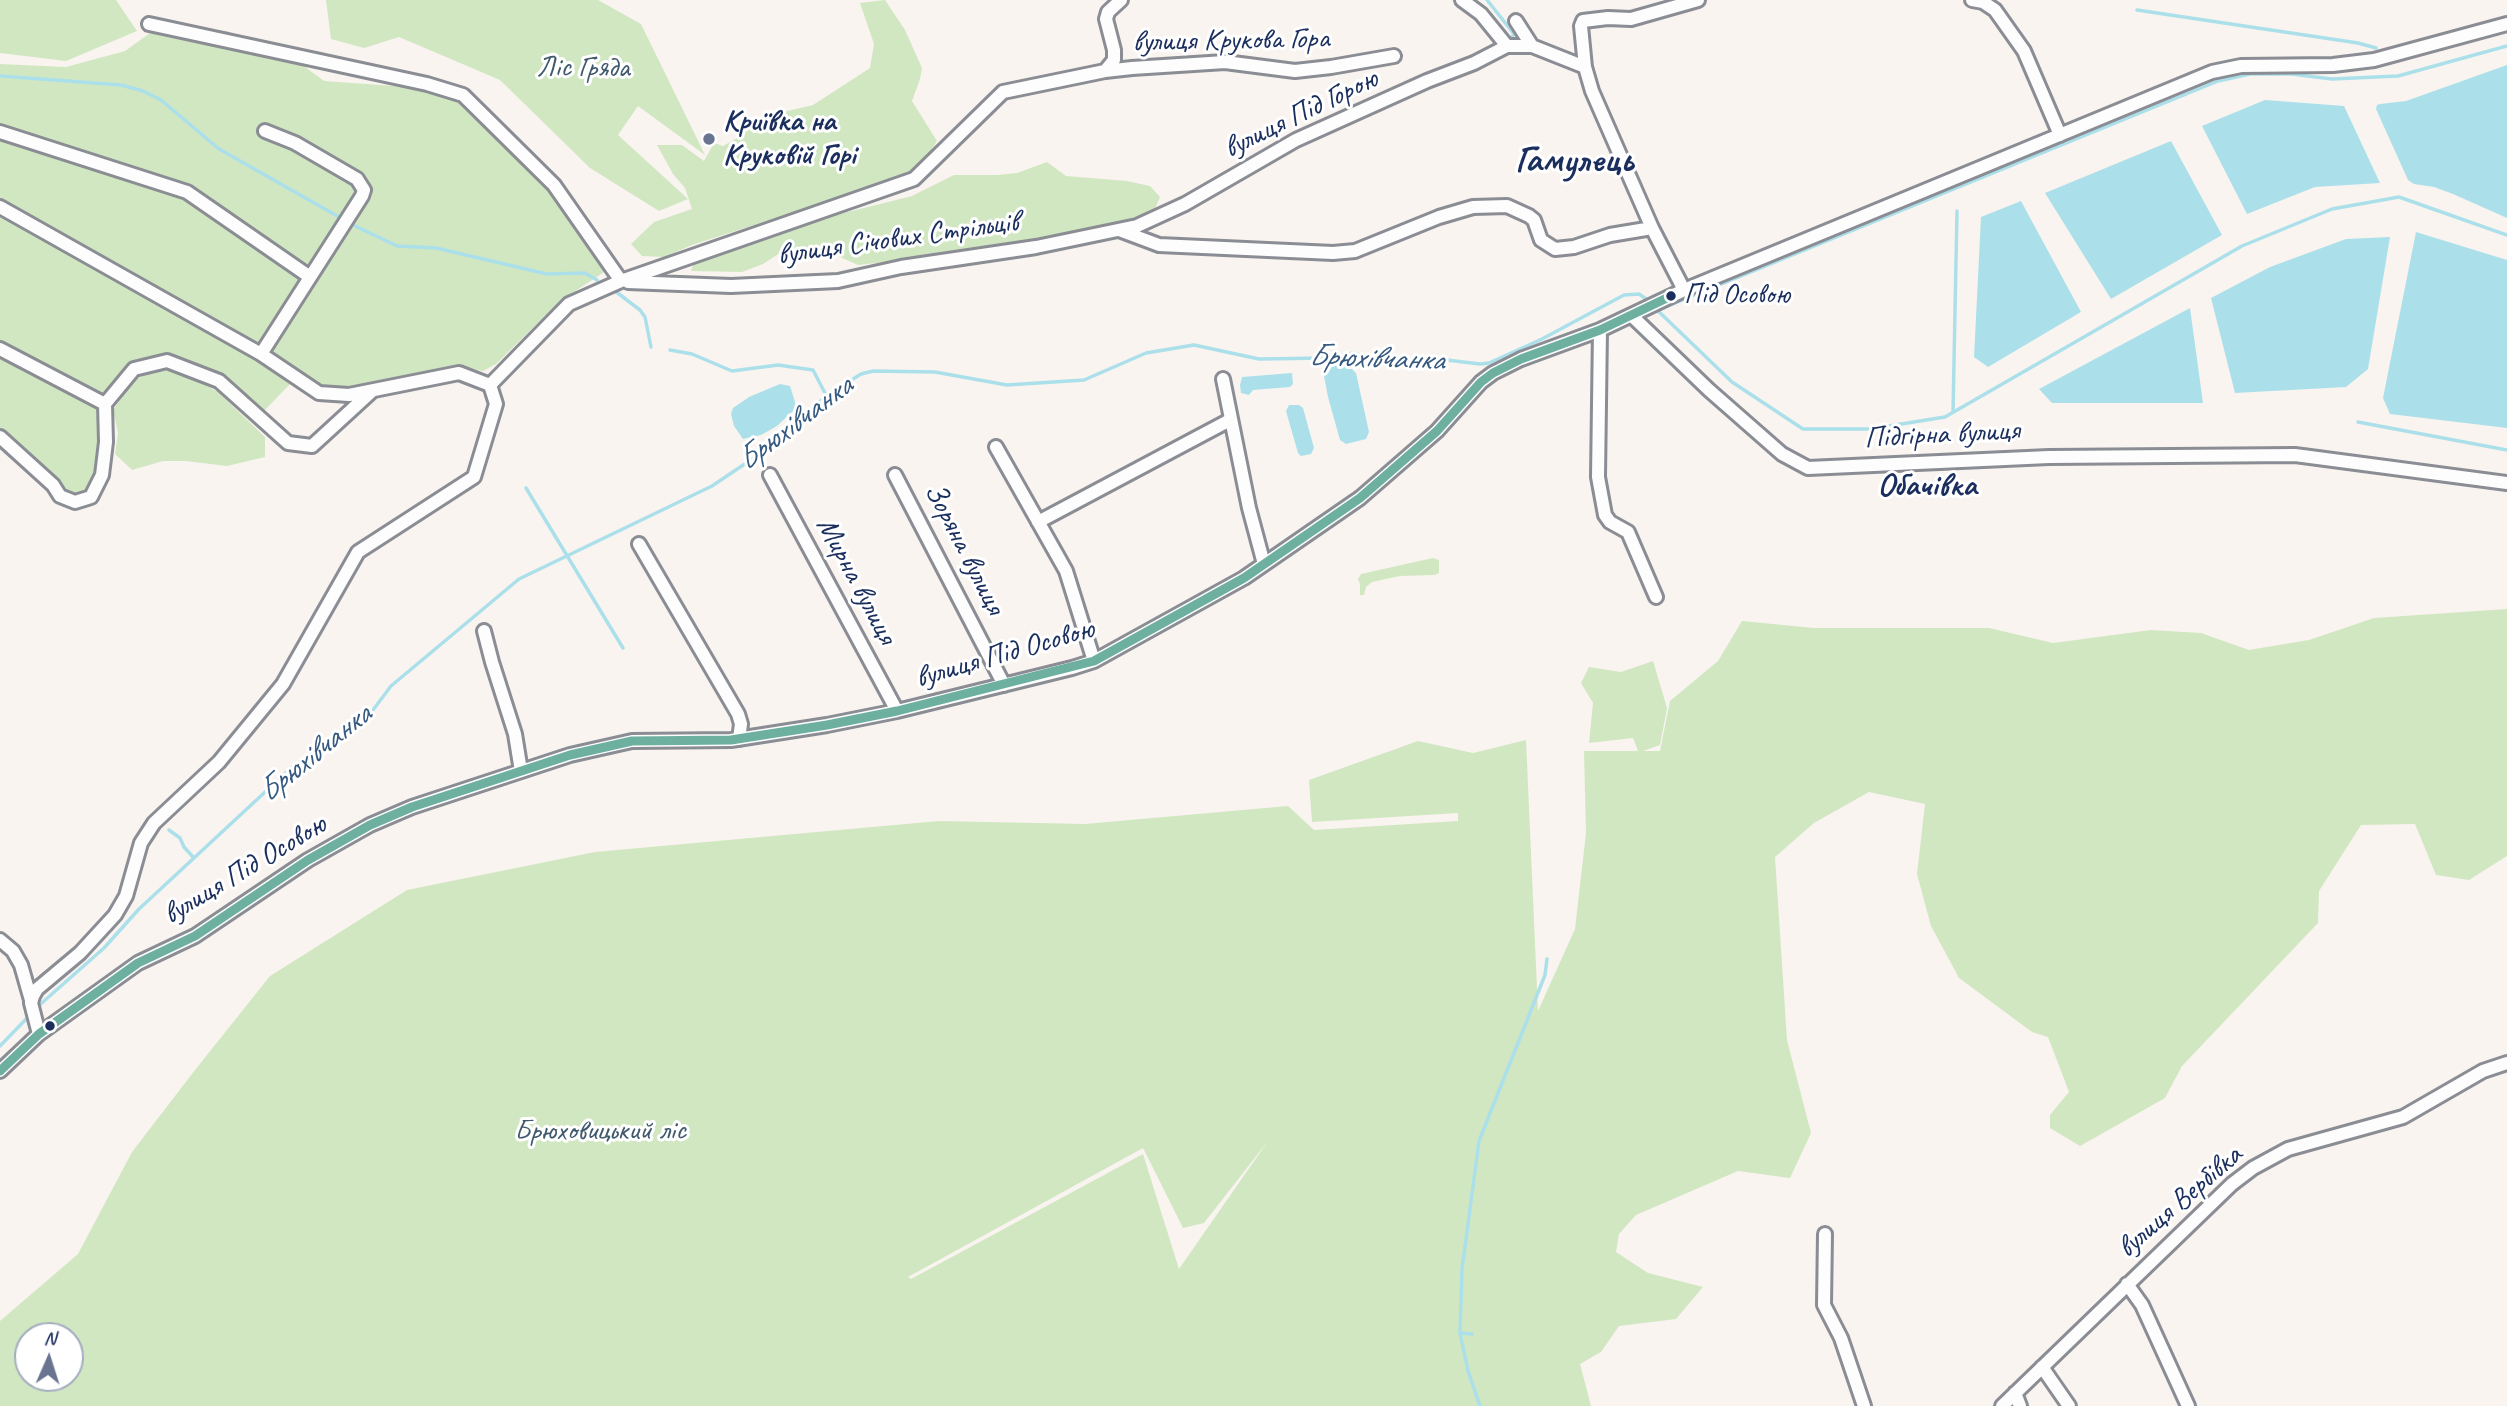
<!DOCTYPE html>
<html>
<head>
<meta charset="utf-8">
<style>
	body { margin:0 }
	#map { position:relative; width:2507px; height:1406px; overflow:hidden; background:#f9f4f0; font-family:Caveat,sans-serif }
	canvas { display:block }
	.north { position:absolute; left:14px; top:1322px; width:70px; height:70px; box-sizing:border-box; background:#fff; border:2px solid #a4acbf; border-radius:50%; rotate:3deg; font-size:19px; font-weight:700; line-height:28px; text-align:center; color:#1b2f5e }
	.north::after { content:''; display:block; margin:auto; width:24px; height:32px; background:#697491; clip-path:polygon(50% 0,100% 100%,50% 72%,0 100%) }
</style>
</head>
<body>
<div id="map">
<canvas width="2507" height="1406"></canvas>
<div class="north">N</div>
</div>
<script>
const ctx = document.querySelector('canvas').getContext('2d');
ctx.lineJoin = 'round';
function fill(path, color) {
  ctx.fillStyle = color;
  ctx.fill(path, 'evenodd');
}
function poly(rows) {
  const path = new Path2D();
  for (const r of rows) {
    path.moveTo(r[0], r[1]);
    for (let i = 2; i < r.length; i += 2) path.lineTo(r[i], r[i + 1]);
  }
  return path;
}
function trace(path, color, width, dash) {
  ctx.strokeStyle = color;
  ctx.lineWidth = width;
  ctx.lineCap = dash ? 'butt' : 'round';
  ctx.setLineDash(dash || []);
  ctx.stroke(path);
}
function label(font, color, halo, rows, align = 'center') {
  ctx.font = font + ' Caveat,sans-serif';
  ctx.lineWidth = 6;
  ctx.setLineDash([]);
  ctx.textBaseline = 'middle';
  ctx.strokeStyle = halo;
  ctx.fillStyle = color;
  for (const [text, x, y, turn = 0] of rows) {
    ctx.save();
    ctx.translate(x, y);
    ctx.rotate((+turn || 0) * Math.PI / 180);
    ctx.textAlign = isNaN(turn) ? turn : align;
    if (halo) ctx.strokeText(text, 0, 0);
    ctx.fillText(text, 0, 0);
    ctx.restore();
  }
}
fill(poly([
	[0,0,116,0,137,31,66,61,0,53],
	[326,0,598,0,641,24,705,155,638,106,618,135,688,199,659,211,590,168,500,80,399,37,364,48,331,39],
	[885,0,905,30,922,68,920,79,912,101,937,141,920,168,847,195,692,245,664,257,642,256,631,244,654,222,692,209,685,188,673,174,657,145,682,145,704,161,714,143,723,146,739,137,766,116,813,105,870,68,874,44,860,3],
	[157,28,227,31,293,58,324,81,422,88,457,99,550,189,612,267,560,301,496,364,483,371,455,366,391,383,325,388,293,381,261,414,222,377,166,357,131,366,103,398,99,476,75,501,0,436,0,64,66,67,125,51],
	[1047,162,1066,176,1127,181,1150,186,1160,197,1154,211,1121,222,941,256,858,265,822,249,783,251,763,264,742,272,691,271,694,262,812,221,912,196,954,175,997,175,1017,173],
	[157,369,183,373,218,392,265,437,265,457,227,466,186,461,163,461,132,470,115,454,118,433,113,410,135,379],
	[1433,558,1439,560,1439,573,1434,575,1400,576,1372,582,1366,587,1364,595,1360,595,1360,584,1358,579,1361,574],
	[2507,609,2507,856,2469,880,2436,875,2415,824,2361,825,2319,891,2318,923,2182,1066,2165,1098,2080,1146,2050,1128,2050,1115,2069,1092,2048,1037,2032,1032,1959,978,1931,926,1917,874,1925,804,1869,792,1814,823,1775,857,1787,1040,1811,1133,1790,1178,1738,1171,1636,1215,1619,1234,1616,1252,1648,1273,1703,1287,1676,1319,1619,1326,1601,1352,1580,1364,1591,1406,0,1406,0,1321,78,1254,132,1152,195,1070,270,976,407,890,595,852,939,821,1085,824,1288,806,1314,830,1458,821,1458,813,1312,822,1309,780,1418,741,1473,753,1526,740,1538,1011,1575,929,1586,833,1584,751,1638,751,1633,738,1589,743,1593,703,1581,683,1589,667,1621,672,1653,661,1667,708,1660,745,1643,751,1660,751,1670,701,1718,661,1742,621,1814,628,1989,628,2053,643,2151,630,2201,633,2249,650,2309,640,2374,618],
	[1268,1141,1179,1269,1143,1154,911,1279,908,1277,1143,1148,1183,1228,1204,1223],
	[28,1336,70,1336,70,1378,28,1378]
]), '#d1e7c1');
fill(poly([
	[2507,65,2507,218,2453,194,2434,187,2414,184,2408,180,2376,109,2377,105,2380,104,2406,101],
	[2265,100,2344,106,2380,183,2315,187,2247,214,2202,126],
	[2171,141,2222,235,2111,299,2045,193],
	[2021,201,2081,312,1988,367,1974,357,1981,217],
	[2416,232,2507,260,2507,428,2390,414,2383,398],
	[2390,237,2368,369,2346,387,2235,393,2211,298,2270,267,2346,239],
	[2190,308,2203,403,2052,403,2039,389],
	[1327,365,1349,366,1356,373,1369,432,1366,439,1346,444,1340,440,1328,397,1323,371,1323,367],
	[1292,373,1293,384,1290,387,1253,390,1249,395,1241,393,1240,385,1242,377],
	[780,384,790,386,795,402,795,409,777,426,761,435,743,439,734,426,731,414,733,408,749,397],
	[1289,405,1299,405,1303,408,1314,448,1311,454,1301,456,1298,453,1286,411]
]), '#abe0ea');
trace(poly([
	[1487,0,1514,34,1510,40],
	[2137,10,2358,43,2376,48],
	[0,76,121,85,143,91,161,100,219,149,339,217],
	[351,224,397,246,436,248,547,274,585,273,597,280],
	[615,291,640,310,645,317,651,347],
	[1654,307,1732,382,1803,429,1870,429,1945,417,2242,246,2332,209,2399,197,2507,235],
	[1658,310,2218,81,2250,74,2291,74,2332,79,2398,76,2507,46],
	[670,350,692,354,732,371,778,365,813,370,826,395],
	[1953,412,1957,211],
	[2358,422,2507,450],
	[526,488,623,648],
	[169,830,180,838,184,847,194,858],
	[35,1009,104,948,139,909,291,768,367,718,391,686,519,579,712,486,776,443,826,396,861,374,873,371,935,372,1007,385,1084,380,1146,353,1194,345,1259,359,1325,358,1354,353,1389,366,1402,362,1416,365,1424,359,1430,358,1480,364,1489,363,1542,339,1624,295,1639,294,1649,301],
	[0,1046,30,1015],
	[1461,1333,1472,1334],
	[1480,1406,1468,1371,1460,1333,1462,1269,1479,1141,1545,975,1547,959]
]), '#abe0ea', 3.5);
const minor = poly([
	[1462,0,1481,14,1507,46],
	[1972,0,1983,2,1995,10,2024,51,2060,135],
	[1516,21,1532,46,1585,67,1592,91,1652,228,1684,290],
	[149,24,427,84,463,95,554,185,621,281],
	[1585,67,1581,26,1583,21,1608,18,1631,19,1698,0],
	[1105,71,1114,60,1114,50,1106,19,1108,12,1121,0],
	[0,132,187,192,310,277],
	[0,207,261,354,319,393,349,395,459,373,490,385],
	[1119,230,1159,245,1333,253,1355,251,1439,217,1473,207,1507,206,1529,216,1534,220,1541,240,1555,249,1574,247,1610,235,1652,228],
	[628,282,731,286,838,281,901,267,1036,247,1137,226,1185,204,1296,140,1427,81,1474,63,1507,46,1532,46],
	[1632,316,1709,390,1782,454,1808,468,2049,457,2295,455,2507,483],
	[1600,330,1598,477,1605,515,1610,522,1628,532,1656,597],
	[0,349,105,404,134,369,167,361,219,381,288,443,312,446,372,391],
	[261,354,362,196,364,190,357,179,295,143,265,131],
	[1223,379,1249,508,1264,564],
	[0,437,53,485,60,496,75,502,91,497,102,475,106,442,105,404],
	[996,447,1066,571,1094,661],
	[770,475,897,711],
	[895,475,1004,685],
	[1038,522,1230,420],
	[639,544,738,714,741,724,739,739],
	[484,631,492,662,515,734,521,771],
	[0,940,13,951,21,965,31,1000],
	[39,1034,31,1003,33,996,37,989,80,953,115,915,126,896,141,843,154,823,219,762,283,684,358,552,474,477,496,404,490,385,569,304,621,281,914,179,1003,92,1105,71,1132,68,1225,62,1295,71,1331,67,1394,56],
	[0,1071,39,1034,138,963,195,936,308,860,370,825,412,807,570,755,632,741,731,740,827,725,897,711,1072,668,1094,661,1244,578,1360,498,1437,431,1481,382,1493,373,1521,359,1600,330,1684,290,2212,72,2241,66,2333,65,2374,60,2507,24],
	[1825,1234,1824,1305,1841,1338,1864,1406],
	[2127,1284,2142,1305,2188,1406],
	[2042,1367,2069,1406],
	[2015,1393,2020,1406],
	[2002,1406,2232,1184,2253,1168,2288,1149,2403,1117,2483,1071,2507,1063]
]);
trace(minor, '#8b8d94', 18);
trace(minor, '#fefdfd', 12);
trace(poly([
	[0,1071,39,1034,138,963,195,936,308,860,370,825,412,807,570,755,632,741,731,740,827,725,897,711,1094,661,1244,578,1360,498,1437,431,1481,382,1493,373,1521,359,1600,330,1671,296]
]), '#6eb0a0', 9);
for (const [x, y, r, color] of [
	[709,139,7,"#697491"],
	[1671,296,6,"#1b2f5e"],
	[50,1026,6,"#1b2f5e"]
]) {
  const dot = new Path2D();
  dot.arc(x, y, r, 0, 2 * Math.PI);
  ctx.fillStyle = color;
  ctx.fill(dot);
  trace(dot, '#fff', 2.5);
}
label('28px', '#1b2f5e', '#fff', [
	["Під Осовою",1684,296]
], 'left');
label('30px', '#1b2f5e', '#fff', [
	["вулиця Крукова Гора",1231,41,-1],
	["вулиця Під Горою",1301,114,-26],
	["вулиця Січових Стрільців",898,239,-8],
	["Підгірна вулиця",1942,435,-3],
	["Зоряна вулиця",964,549,63],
	["Мирна вулиця",856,581,62],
	["вулиця Під Осовою",1005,654,-16],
	["вулиця Під Осовою",245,870,-31],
	["вулиця Вербівка",2180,1202,-41]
]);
label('30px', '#405a6d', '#fff', [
	["Ліс Гряда",583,68],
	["Брюховицький ліс",600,1131]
]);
label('bold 30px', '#1b2f5e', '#fff', [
	["Криївка на",723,122],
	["Круковій Горі",723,156]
], 'left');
label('italic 32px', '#365980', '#fff', [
	["Брюхівчанка",1376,359,2],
	["Брюхівчанка",795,424,-37],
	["Брюхівчанка",315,754,-39]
]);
label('bold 32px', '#1b2f5e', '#fff', [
	["Обачівка",1927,487]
]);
label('bold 37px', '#1b2f5e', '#fff', [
	["Гамулець",1574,161]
]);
</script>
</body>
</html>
